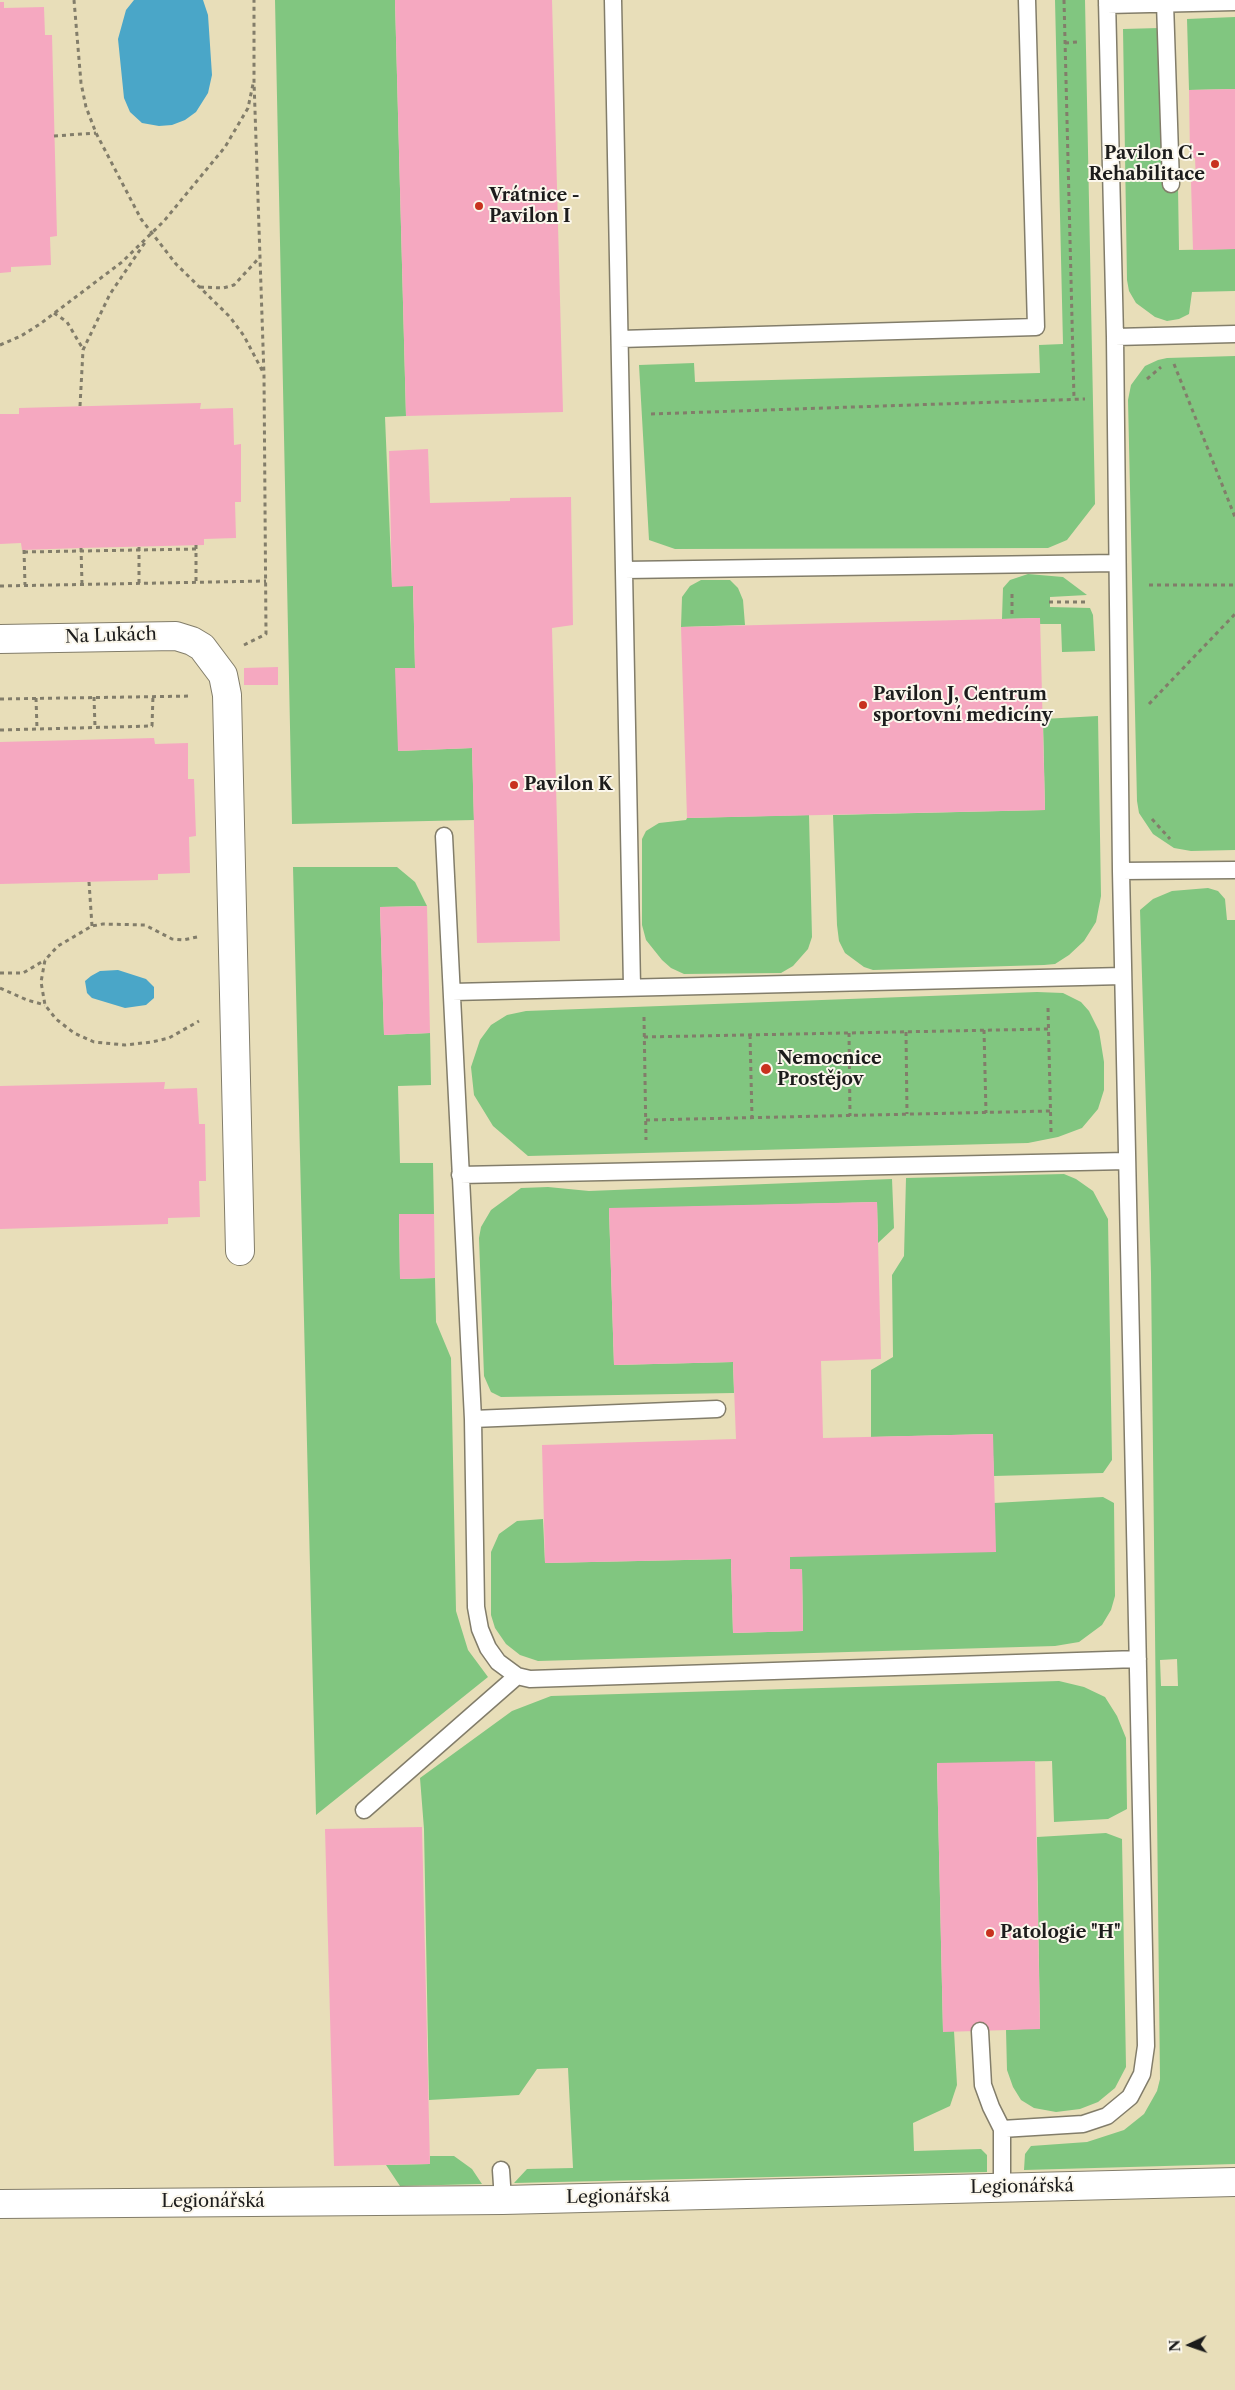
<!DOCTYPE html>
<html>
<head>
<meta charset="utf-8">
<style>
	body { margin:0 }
	#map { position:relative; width:1235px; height:2390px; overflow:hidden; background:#e8deb9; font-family:"Libre Caslon Text",serif }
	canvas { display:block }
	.north { position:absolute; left:1165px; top:2320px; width:50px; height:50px; -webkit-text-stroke:4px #fbf7ec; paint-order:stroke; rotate:267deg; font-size:14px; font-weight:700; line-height:20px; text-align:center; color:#1c1c1c }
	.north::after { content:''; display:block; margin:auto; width:18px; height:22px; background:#1c1c1c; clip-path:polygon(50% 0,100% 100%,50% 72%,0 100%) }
</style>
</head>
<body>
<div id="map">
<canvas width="1235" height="2390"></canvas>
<div class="north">N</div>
</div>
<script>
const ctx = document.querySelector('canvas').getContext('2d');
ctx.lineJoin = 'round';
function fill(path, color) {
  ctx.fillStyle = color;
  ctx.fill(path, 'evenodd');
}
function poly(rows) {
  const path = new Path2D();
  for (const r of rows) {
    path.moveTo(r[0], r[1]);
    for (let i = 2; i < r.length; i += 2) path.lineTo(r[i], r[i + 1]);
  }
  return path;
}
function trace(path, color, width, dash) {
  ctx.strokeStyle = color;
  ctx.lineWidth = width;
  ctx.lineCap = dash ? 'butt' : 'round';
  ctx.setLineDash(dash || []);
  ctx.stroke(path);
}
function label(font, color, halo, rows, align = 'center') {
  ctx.font = font + ' "Libre Caslon Text",serif';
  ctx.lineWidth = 4;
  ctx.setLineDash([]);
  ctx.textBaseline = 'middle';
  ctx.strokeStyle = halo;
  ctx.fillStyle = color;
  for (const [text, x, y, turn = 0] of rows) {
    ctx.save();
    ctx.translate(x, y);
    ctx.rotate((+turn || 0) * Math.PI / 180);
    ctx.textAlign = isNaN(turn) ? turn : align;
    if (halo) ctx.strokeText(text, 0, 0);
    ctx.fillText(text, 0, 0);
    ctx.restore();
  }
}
fill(poly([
	[275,0,395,0,406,416,385,417,392,586,413,586,415,668,398,751,472,748,474,820,292,824],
	[1055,0,1085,0,1095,504,1067,540,1048,548,675,549,649,540,639,365,694,363,695,382,1040,373,1039,345,1063,344],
	[1235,17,1235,89,1189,90,1187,19],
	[1159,28,1164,187,1178,187,1179,250,1235,249,1235,291,1192,292,1189,314,1179,319,1167,321,1155,317,1136,303,1129,291,1127,280,1123,29],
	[1235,356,1235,850,1191,851,1174,848,1153,834,1139,813,1137,801,1128,400,1131,385,1145,366,1158,360,1167,358],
	[1028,574,1063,577,1087,595,1050,597,1050,607,1090,608,1093,615,1095,651,1062,652,1061,624,1040,624,1040,618,1002,619,1003,588,1010,580],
	[701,580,730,580,738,588,743,600,745,625,681,627,682,597,690,586],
	[1098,716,1101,896,1096,922,1084,941,1069,955,1055,964,1044,965,873,970,864,967,845,953,839,941,837,925,833,815,1045,810,1043,719],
	[809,815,812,937,808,949,793,966,781,973,684,974,671,968,662,960,646,940,642,925,642,839,646,831,659,823,686,820,687,818],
	[293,867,397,867,415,882,427,906,380,907,384,1035,430,1033,431,1085,398,1086,400,1163,433,1163,434,1214,399,1214,400,1279,435,1278,436,1322,451,1358,456,1611,468,1650,488,1677,316,1815],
	[1208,888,1218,891,1225,899,1227,920,1235,920,1235,2164,1024,2170,1025,2154,1031,2146,1087,2142,1124,2130,1144,2114,1157,2091,1160,2079,1151,1273,1140,910,1153,899,1172,891],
	[1177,1659,1178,1686,1161,1686,1160,1660],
	[1037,992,1063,993,1081,1002,1089,1011,1099,1031,1104,1062,1104,1090,1098,1109,1082,1128,1058,1137,1028,1143,528,1156,493,1126,474,1095,471,1067,480,1040,491,1025,507,1015,526,1011],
	[1064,1174,1076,1179,1093,1191,1108,1219,1112,1460,1103,1473,994,1476,992,1434,871,1437,871,1370,893,1357,892,1275,904,1256,906,1178],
	[892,1179,894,1228,878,1243,877,1202,609,1209,614,1365,733,1362,734,1393,501,1397,491,1392,484,1376,479,1238,481,1227,491,1210,521,1188,548,1187,589,1191],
	[1103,1497,1114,1503,1115,1596,1111,1610,1102,1625,1079,1642,1055,1646,538,1661,520,1655,506,1644,495,1628,491,1615,491,1552,499,1534,517,1521,543,1519,545,1563,731,1559,733,1633,803,1631,802,1569,790,1569,790,1557,994,1503],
	[1059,1681,1084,1687,1105,1697,1117,1716,1126,1738,1127,1809,1108,1819,1054,1822,1052,1761,937,1764,943,2031,954,2031,957,2085,950,2106,913,2123,914,2151,981,2149,987,2155,987,2172,514,2183,527,2169,573,2168,568,2068,537,2069,519,2095,429,2100,424,1829,420,1778,512,1711,551,1696],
	[1106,1833,1122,1839,1126,2067,1115,2088,1098,2102,1080,2109,1056,2112,1034,2108,1021,2100,1013,2087,1007,2070,1006,2030,1040,2028,1037,1837],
	[430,2156,454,2156,472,2169,482,2184,400,2186,386,2165,430,2164]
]), '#81c680');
fill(poly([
	[134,0,203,0,208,15,212,75,208,93,196,112,185,120,172,125,159,126,142,123,130,112,124,98,118,39,126,10],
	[118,970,146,979,154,987,154,998,146,1005,125,1008,92,998,87,993,85,981,91,976,100,971]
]), '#4aa6c8');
fill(poly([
	[395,0,552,0,563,412,406,416],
	[0,2,4,2,4,8,44,7,45,35,52,35,57,236,50,237,51,265,11,267,11,272,0,273],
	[1235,89,1235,249,1193,250,1191,181,1196,181,1195,158,1190,159,1189,90],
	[201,403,200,409,233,408,234,445,241,444,241,502,235,502,236,538,204,539,204,545,81,548,22,550,21,543,0,544,0,414,19,414,19,408],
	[428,449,430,503,510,501,510,498,571,497,573,625,552,628,560,941,477,943,472,748,398,751,395,668,415,668,414,624,413,586,392,587,389,451],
	[1040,618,1045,810,687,818,681,627],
	[278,667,278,685,244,685,244,668],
	[154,738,155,744,188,743,188,779,194,779,196,836,189,837,190,873,158,874,158,880,0,884,0,742],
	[427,906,430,1033,384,1035,380,907],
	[165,1082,164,1089,197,1088,199,1124,205,1124,206,1181,199,1181,200,1217,168,1218,168,1224,0,1229,0,1086],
	[877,1202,881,1359,821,1361,823,1438,993,1434,996,1552,790,1557,790,1569,802,1569,803,1631,733,1633,731,1559,545,1563,542,1445,736,1439,733,1362,614,1365,609,1208],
	[399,1214,434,1214,435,1278,400,1279],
	[1035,1761,1040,2029,943,2032,937,1763],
	[422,1827,430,2164,334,2166,325,1829]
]), '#f5a8c0');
const lane = poly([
	[613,0,632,986],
	[1107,0,1115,337],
	[1165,3,1171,184],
	[1107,5,1235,2],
	[620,339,1036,327,1027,0],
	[624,570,1117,563],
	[444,836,473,1419,476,1607,480,1629,488,1648,498,1662,517,1676,530,1679,1138,1659],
	[1121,871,1115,337,1235,334],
	[452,992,1123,976],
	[460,1175,1127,1161],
	[473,1419,717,1409],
	[364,1810,517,1676],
	[980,2031,983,2085,991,2107,1002,2129],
	[501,2170,503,2200],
	[1002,2187,1002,2129,1083,2124,1107,2116,1130,2097,1142,2074,1146,2046,1121,871,1235,870]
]);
const street = poly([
	[0,639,176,636,192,641,202,647,223,675,227,695,240,1251],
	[0,2204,503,2200,1235,2182]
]);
trace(lane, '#827d6a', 19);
trace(street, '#827d6a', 30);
trace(poly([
	[74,0,81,83,86,107,96,133,141,219,176,264,230,317,244,336,263,372],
	[1064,0,1074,399],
	[1065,43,1077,42],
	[54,136,96,133],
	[200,287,223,288,234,285,260,257],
	[54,313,67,322,83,349],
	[0,345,21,336,40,324,122,262,164,221,225,147,248,108,253,84],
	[1174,364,1235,517],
	[1147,379,1161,367],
	[80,406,83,350,110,294,146,241],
	[651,414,1085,399],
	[196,545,196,582],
	[139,547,139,583],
	[81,548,82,584],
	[24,550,25,585],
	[24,552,196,549],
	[1149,585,1235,585],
	[0,586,266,581],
	[1012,594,1012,618],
	[1049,602,1087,602],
	[244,645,266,634,264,375,254,81,254,0],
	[94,697,95,727],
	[36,698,37,729],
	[0,699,192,696],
	[1149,704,1235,614],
	[0,730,152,726,153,696],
	[1152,819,1170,839],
	[89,882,92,926],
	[197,937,183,940,172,939,145,925,103,924,92,926,58,946,45,960,41,982,45,1005,56,1019,74,1033,94,1042,125,1045,152,1042,169,1038,199,1021],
	[0,973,23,973,45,960],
	[0,988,27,1000,45,1005],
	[1048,1008,1051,1132],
	[644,1017,646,1140],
	[984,1030,986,1113],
	[906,1032,907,1114],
	[849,1033,850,1116],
	[750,1035,752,1118],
	[644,1037,1048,1029],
	[646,1120,1050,1111]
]), '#827d6a', 3, [4, 4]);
trace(lane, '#fff', 16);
trace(street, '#fff', 28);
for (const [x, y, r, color] of [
	[1215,164,5,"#c8321e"],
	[479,206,5,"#c8321e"],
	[863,705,5,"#c8321e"],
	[514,785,5,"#c8321e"],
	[766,1069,6,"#c8321e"],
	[990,1933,5,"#c8321e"]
]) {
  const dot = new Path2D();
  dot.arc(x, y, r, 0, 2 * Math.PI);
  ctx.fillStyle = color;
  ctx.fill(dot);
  trace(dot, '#fbf7ec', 2);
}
label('bold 18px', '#1c1c1c', '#fbf7ec', [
	["Pavilon C -",1205,154,"right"],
	["Rehabilitace",1205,175,"right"],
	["Vrátnice -",489,196],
	["Pavilon I",489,217],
	["Pavilon J, Centrum",873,695],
	["sportovní medicíny",873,716],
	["Pavilon K",524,785],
	["Nemocnice",777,1059],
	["Prostějov",777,1080],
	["Patologie \"H\"",1000,1933]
], 'left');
label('18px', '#1c1c1c', '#fbf7ec', [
	["Na Lukách",111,636,-2],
	["Legionářská",1022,2187,-1],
	["Legionářská",618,2197,-1],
	["Legionářská",213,2202]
]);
</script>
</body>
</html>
